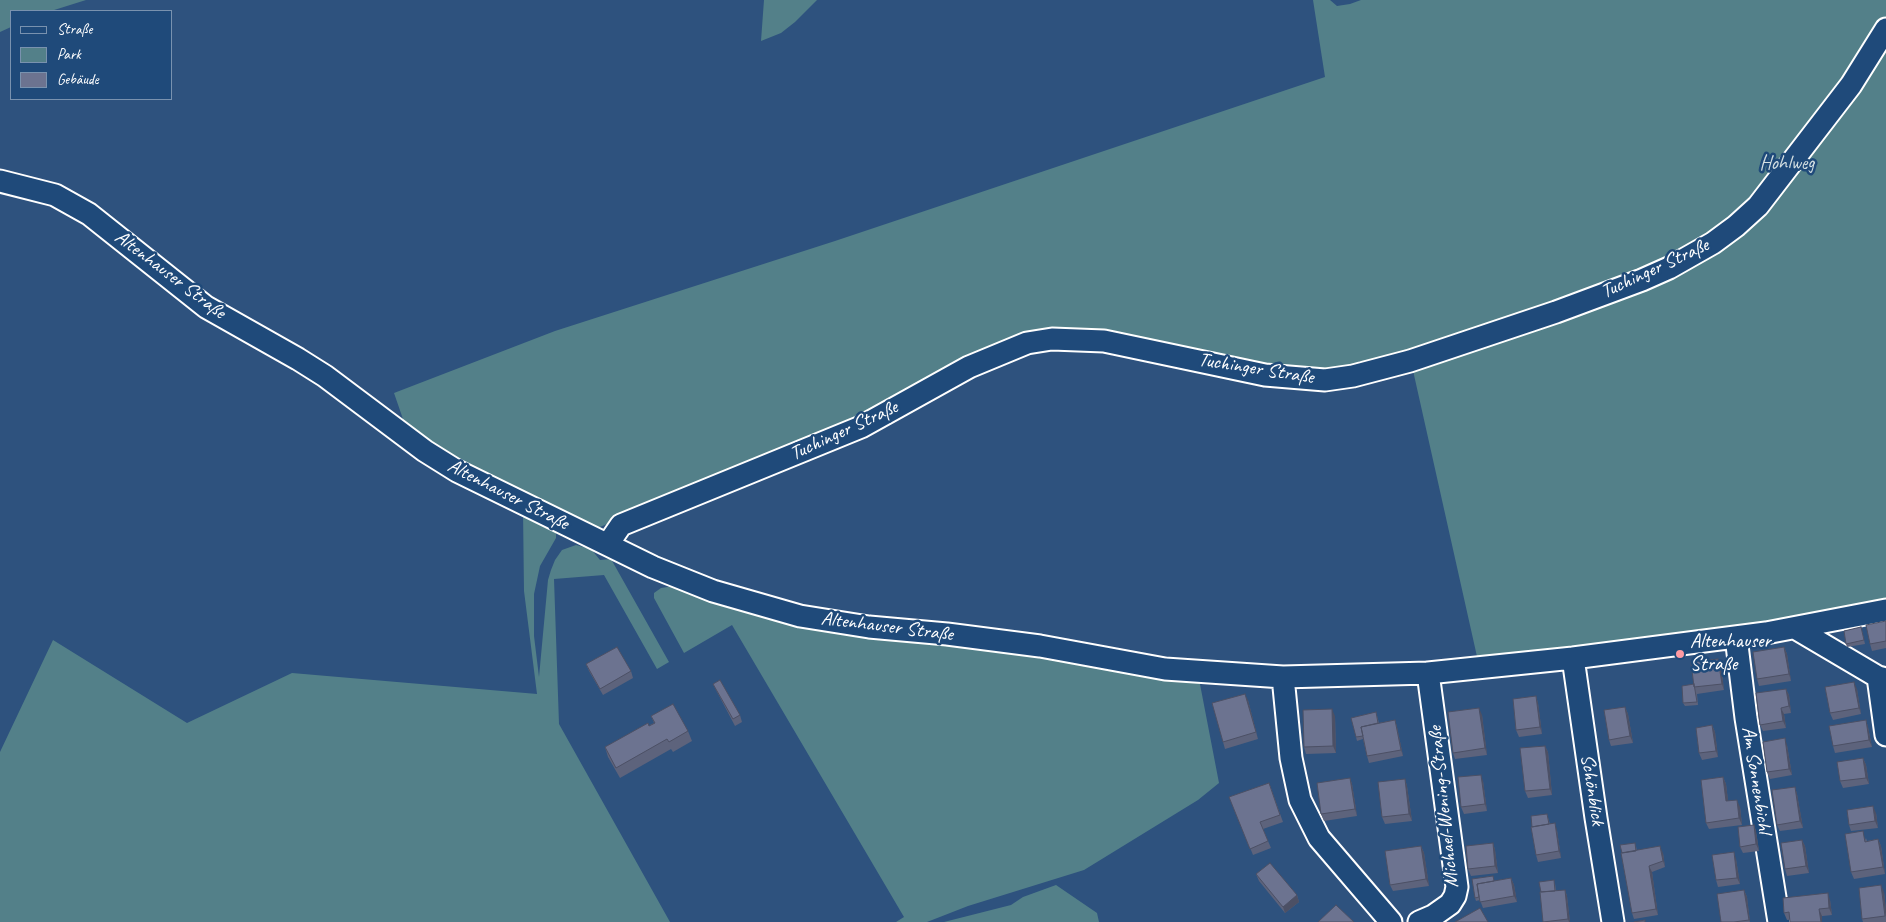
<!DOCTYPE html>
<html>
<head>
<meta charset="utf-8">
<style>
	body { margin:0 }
	#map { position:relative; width:1886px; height:922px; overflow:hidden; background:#2e527e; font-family:Caveat,sans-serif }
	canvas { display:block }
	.legend { position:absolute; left:10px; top:10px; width:162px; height:90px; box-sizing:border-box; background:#1f4a7a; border:1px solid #7992af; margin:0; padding:6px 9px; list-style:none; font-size:15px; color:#fff }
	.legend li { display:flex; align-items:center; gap:10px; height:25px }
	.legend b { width:25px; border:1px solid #7992af }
</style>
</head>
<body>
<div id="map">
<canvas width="1886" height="922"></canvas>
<ul class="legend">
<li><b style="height:6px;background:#1f4a7a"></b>Straße</li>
<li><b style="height:14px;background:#538089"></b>Park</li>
<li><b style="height:14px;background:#6c7390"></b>Gebäude</li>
</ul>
</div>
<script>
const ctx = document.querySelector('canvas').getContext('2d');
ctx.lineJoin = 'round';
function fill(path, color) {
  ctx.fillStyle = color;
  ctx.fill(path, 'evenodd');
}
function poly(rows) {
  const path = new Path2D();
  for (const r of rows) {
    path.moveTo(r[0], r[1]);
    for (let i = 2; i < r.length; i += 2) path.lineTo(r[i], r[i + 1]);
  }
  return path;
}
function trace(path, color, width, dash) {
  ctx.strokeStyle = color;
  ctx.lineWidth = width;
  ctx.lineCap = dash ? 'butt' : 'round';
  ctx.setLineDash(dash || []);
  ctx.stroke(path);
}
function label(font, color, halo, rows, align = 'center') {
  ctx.font = font + ' Caveat,sans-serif';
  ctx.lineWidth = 5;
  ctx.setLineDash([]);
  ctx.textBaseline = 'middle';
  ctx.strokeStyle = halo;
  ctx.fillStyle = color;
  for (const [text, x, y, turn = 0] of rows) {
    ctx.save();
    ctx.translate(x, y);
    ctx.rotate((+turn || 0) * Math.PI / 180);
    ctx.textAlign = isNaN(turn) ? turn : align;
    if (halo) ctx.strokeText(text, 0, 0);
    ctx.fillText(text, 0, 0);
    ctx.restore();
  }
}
fill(poly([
	[0,0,86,0,51,11,11,11,11,27,0,32],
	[764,0,817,0,795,22,781,33,761,41],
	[1313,0,1330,0,1337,6,1350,4,1361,0,1886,0,1886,602,1778,623,1478,661,1412,366,1359,361,1360,372,1325,375,1066,335,595,529,452,460,404,422,394,393,555,331,835,241,1325,77],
	[523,510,555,528,556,533,556,538,540,566,534,594,534,636,539,677,548,580,551,570,555,560,562,550,576,545,591,549,600,560,611,559,669,662,657,669,604,575,554,579,559,724,670,922,0,922,0,752,53,640,187,723,292,673,537,694,524,591],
	[674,586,927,639,1199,679,1219,783,1198,800,1084,870,968,906,927,922,896,922,904,917,732,625,684,653,654,598,654,593,661,588],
	[1056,885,1097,913,1099,922,944,922,1011,905,1023,897]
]), '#538089');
const minor = poly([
	[0,181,55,195,89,214,206,307,298,359,325,376,425,451,457,471,653,567,713,591,800,616,869,627,947,634,1040,646,1165,669,1283,677,1428,673,1573,658,1766,633,1886,610],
	[608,544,621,525,861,427,969,367,1027,343,1052,339,1104,341,1265,375,1325,380,1353,376,1410,361,1556,312,1642,280,1669,268,1713,243,1736,226,1758,206,1851,85,1886,29],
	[1795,628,1878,677,1886,679],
	[1736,637,1746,718,1779,922],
	[1573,658,1596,818,1613,922],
	[1283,677,1291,758,1300,800,1319,838,1391,922],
	[1878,677,1886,735],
	[1419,922,1433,916,1450,904,1455,896,1457,887,1428,673]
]);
trace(minor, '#fff', 25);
trace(minor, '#1f4a7a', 21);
fill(poly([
	[1886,621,1886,648,1872,651,1870,644],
	[1861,627,1865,644,1847,647,1846,644],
	[1784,647,1787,654,1791,681,1759,686,1757,679],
	[1718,659,1721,666,1724,690,1697,694,1698,705,1685,706,1683,703,1694,684],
	[586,664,631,671,633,678,603,695,589,671],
	[713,684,740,715,742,722,735,726,716,690],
	[1786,689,1789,695,1791,713,1784,714,1786,728,1763,731,1760,725],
	[1857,689,1861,714,1833,720,1830,713],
	[1536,696,1538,703,1542,734,1519,737,1516,730],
	[1248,700,1258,739,1225,749,1223,742],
	[1625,707,1628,714,1633,743,1611,746,1609,740],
	[1376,712,1379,723,1395,720,1397,727,1403,756,1369,763,1367,756,1363,739,1357,741,1356,737],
	[1482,715,1487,755,1455,759,1453,753],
	[651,716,688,731,692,741,673,752,671,749,620,778,608,757,605,747,654,723],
	[1335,716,1336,753,1306,754,1304,747],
	[1866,720,1868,727,1872,747,1835,753,1833,746],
	[1712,725,1715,732,1718,757,1702,760,1699,753],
	[1787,745,1792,775,1770,779,1767,772],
	[1545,746,1548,752,1552,795,1528,798,1525,791],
	[1863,758,1866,765,1869,784,1843,788,1840,781],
	[1723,777,1726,784,1728,801,1740,807,1742,825,1709,829,1706,823],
	[1350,778,1352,784,1357,816,1324,821,1321,814],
	[1405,779,1407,786,1412,821,1385,824,1382,817],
	[1483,781,1487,811,1464,814,1461,807],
	[1269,783,1283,822,1263,829,1271,848,1253,855,1232,803],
	[1795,787,1797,794,1803,828,1780,831,1777,825],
	[1876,813,1878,828,1851,831,1849,825],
	[1547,814,1550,824,1557,830,1561,858,1538,862,1536,855],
	[1754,825,1756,831,1759,851,1743,853,1740,847],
	[1866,838,1867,841,1878,839,1881,846,1885,874,1854,879,1851,872],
	[1802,840,1805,846,1809,873,1787,876,1785,869],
	[1493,843,1495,850,1498,873,1471,876,1468,869],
	[1421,846,1424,853,1429,886,1393,891,1390,885],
	[1636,846,1637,851,1663,853,1665,867,1652,872,1658,915,1634,919,1632,913],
	[1736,859,1740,884,1718,887,1716,880],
	[1256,874,1297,895,1299,902,1285,913,1259,881],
	[1511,878,1514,885,1517,902,1483,908,1480,900,1476,901,1475,898,1495,881],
	[1555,883,1556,891,1565,890,1567,896,1570,922,1543,922],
	[1744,890,1747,897,1750,922,1721,922],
	[1884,892,1886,910,1886,922,1863,922,1862,919],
	[1830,900,1832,915,1787,920,1784,913]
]), '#5d637c');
fill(poly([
	[1784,647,1787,654,1791,681,1789,674],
	[1718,659,1721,666,1724,690,1722,684],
	[1854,682,1857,689,1861,714,1859,708],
	[1786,689,1789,695,1791,713,1789,706],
	[1245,694,1248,700,1258,739,1256,732],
	[1536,696,1538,703,1542,734,1540,727],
	[1625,707,1628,714,1633,743,1630,736],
	[1479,708,1482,715,1487,755,1485,748],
	[1781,708,1784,714,1786,728,1783,721],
	[1332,709,1335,716,1336,753,1333,746],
	[1395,720,1397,727,1403,756,1401,750],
	[1866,720,1868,727,1872,747,1869,740],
	[1712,725,1715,732,1718,757,1716,751],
	[1785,738,1787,745,1792,775,1789,769],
	[1545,746,1548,752,1552,795,1550,789],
	[1863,758,1866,765,1869,784,1866,778],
	[1481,775,1483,781,1487,811,1485,804],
	[1723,777,1726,784,1729,808,1726,801],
	[1350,778,1352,784,1357,816,1355,809],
	[1405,779,1407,786,1412,821,1409,814],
	[1795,787,1797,794,1803,828,1800,821],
	[1737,800,1740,807,1742,825,1739,818],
	[1873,806,1876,813,1878,828,1875,821],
	[1555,823,1557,830,1561,858,1559,851],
	[1754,825,1756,831,1759,851,1756,844],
	[1878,839,1881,846,1885,874,1883,867],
	[1802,840,1805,846,1809,873,1806,866],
	[1493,843,1495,850,1498,873,1495,866],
	[1421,846,1424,853,1429,886,1426,879],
	[1660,846,1663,853,1665,867,1663,861],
	[1734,852,1736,859,1740,884,1737,878],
	[1649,866,1652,872,1658,915,1656,909],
	[1511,878,1514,885,1517,902,1514,896],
	[1881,885,1884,892,1886,910,1886,918],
	[1565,890,1567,896,1570,922,1569,922,1568,919],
	[1744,890,1747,897,1750,922,1749,920],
	[1828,893,1830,900,1832,915,1829,908],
	[1297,895,1299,902,1285,913,1283,907],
	[1819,909,1822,916,1822,922,1821,922]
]), '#4c5065');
const building = poly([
	[1886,621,1886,641,1870,644,1866,625,1886,621],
	[1861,627,1864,640,1846,644,1844,631,1861,627],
	[617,647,631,671,600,689,586,664,617,647],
	[1784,647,1789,674,1757,679,1753,652,1784,647],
	[1718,659,1722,684,1694,687,1691,662,1718,659],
	[720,680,740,715,733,719,713,684,720,680],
	[1854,682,1859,708,1830,713,1825,687,1854,682],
	[1694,684,1697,702,1683,703,1682,686,1694,684],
	[1786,689,1789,706,1781,708,1783,721,1760,725,1756,693,1786,689],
	[1245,694,1256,732,1223,742,1212,703,1245,694],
	[1536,696,1540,727,1516,730,1513,699,1536,696],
	[673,704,688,731,669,742,667,739,616,768,605,747,648,723,649,726,655,723,651,716,673,704],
	[1625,707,1630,736,1609,740,1604,710,1625,707],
	[1479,708,1485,748,1453,753,1448,712,1479,708],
	[1332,709,1333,746,1304,747,1303,710,1332,709],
	[1376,712,1378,723,1361,727,1363,736,1356,737,1351,718,1376,712],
	[1395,720,1401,750,1367,756,1361,727,1395,720],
	[1866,720,1869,740,1833,746,1829,726,1866,720],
	[1712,725,1716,751,1699,753,1696,728,1712,725],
	[1785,738,1789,769,1767,772,1763,742,1785,738],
	[1545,746,1550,789,1525,791,1520,748,1545,746],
	[1863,758,1866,778,1840,781,1837,762,1863,758],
	[1481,775,1485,804,1461,807,1458,777,1481,775],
	[1723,777,1726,801,1737,800,1739,818,1706,823,1701,780,1723,777],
	[1350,778,1355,809,1321,814,1317,783,1350,778],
	[1405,779,1409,814,1382,817,1378,782,1405,779],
	[1269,783,1280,815,1260,822,1268,841,1250,849,1229,797,1269,783],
	[1795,787,1800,821,1777,825,1772,790,1795,787],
	[1873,806,1875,821,1849,825,1847,810,1873,806],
	[1547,814,1549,824,1532,827,1531,816,1547,814],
	[1555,823,1559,851,1536,855,1531,827,1555,823],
	[1754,825,1756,844,1740,847,1738,827,1754,825],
	[1863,831,1865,842,1878,839,1883,867,1851,872,1845,834,1863,831],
	[1802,840,1806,866,1785,869,1781,843,1802,840],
	[1493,843,1495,866,1468,869,1466,846,1493,843],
	[1635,843,1636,851,1622,853,1620,845,1635,843],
	[1421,846,1426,879,1390,885,1385,851,1421,846],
	[1660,846,1663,861,1649,866,1656,909,1632,913,1621,853,1660,846],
	[1734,852,1737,878,1716,880,1712,855,1734,852],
	[1270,863,1297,895,1283,907,1256,874,1270,863],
	[1493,876,1494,881,1477,884,1479,897,1475,898,1472,879,1493,876],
	[1511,878,1514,896,1480,902,1477,884,1511,878],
	[1554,880,1555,891,1541,892,1539,882,1554,880],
	[1881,885,1885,916,1862,919,1859,888,1881,885],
	[1565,890,1568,919,1543,922,1540,892,1565,890],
	[1744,890,1749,920,1734,922,1721,922,1717,894,1744,890],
	[1828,893,1829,908,1819,909,1821,922,1790,922,1789,912,1784,913,1783,898,1828,893],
	[1336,905,1354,922,1318,922,1336,905],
	[1480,908,1488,922,1455,922,1480,908],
	[1645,920,1645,922,1634,922,1645,920]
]);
fill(building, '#6c7390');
trace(building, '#4c5065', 1);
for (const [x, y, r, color] of [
	[1680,654,5,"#ff9aa2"]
]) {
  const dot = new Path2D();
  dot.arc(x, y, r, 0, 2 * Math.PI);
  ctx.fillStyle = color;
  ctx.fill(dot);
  trace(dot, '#1f4a7a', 2);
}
label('20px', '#d4dfe2', '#1f4a7a', [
	["Hohlweg",1787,164]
]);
label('20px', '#fff', '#1f4a7a', [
	["Tuchinger Straße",1655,269,-25],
	["Altenhauser Straße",170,275,37],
	["Tuchinger Straße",1256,369,9],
	["Tuchinger Straße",844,431,-25],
	["Altenhauser Straße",508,495,27],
	["Altenhauser Straße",887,627,7],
	["Am Sonnenbichl",1756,780,81],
	["Schönblick",1592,790,81],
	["Michael-Wening-Straße",1444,807,-96]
]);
label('20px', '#fff', '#1f4a7a', [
	["Altenhauser",1690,642],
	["Straße",1690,665]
], 'left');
</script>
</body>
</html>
